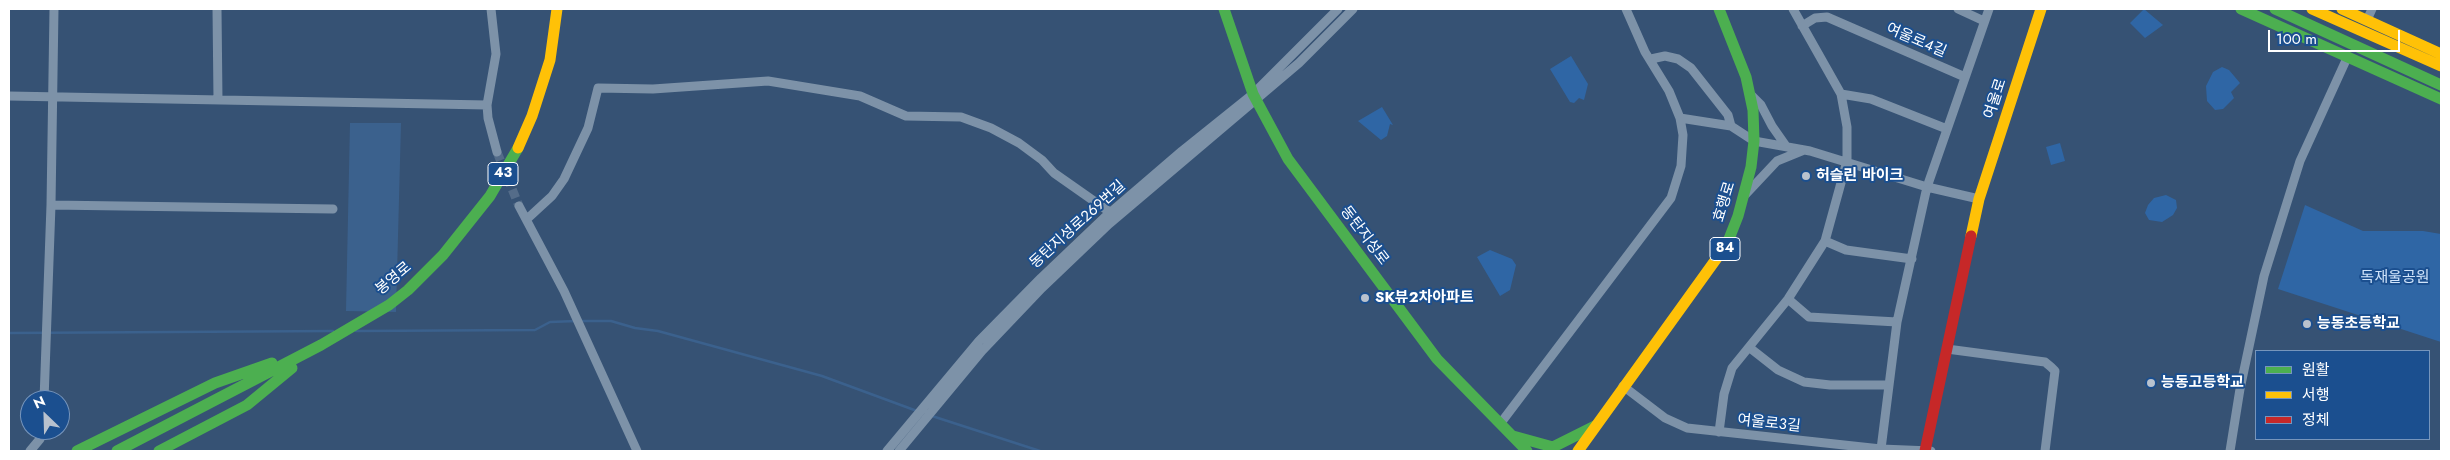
<!DOCTYPE html>
<html>
<head>
<meta charset="utf-8">
<style>
	body { margin:0 }
	#map { position:relative; width:2450px; height:460px; overflow:hidden; background:#365274; font-family:Jost,"Noto Sans KR",sans-serif }
	canvas { display:block }
	.frame { position:absolute; inset:0; border:10px solid #fff; pointer-events:none }
	.legend { position:absolute; left:2255px; top:350px; width:175px; height:90px; box-sizing:border-box; background:#1b4f8f; border:1px solid #7695bc; margin:0; padding:6px 9px; list-style:none; font-size:15px; color:#fff }
	.legend li { display:flex; align-items:center; gap:10px; height:25px }
	.legend b { width:25px; border:1px solid #7695bc }
	.north { position:absolute; left:20px; top:390px; width:50px; height:50px; box-sizing:border-box; background:#1b4f8f; border:1px solid #7695bc; border-radius:50%; rotate:336deg; font-size:14px; font-weight:700; line-height:20px; text-align:center; color:#fff }
	.north::after { content:''; display:block; margin:auto; width:18px; height:22px; background:#b9c2ce; clip-path:polygon(50% 0,100% 100%,50% 72%,0 100%) }
	.scale { position:absolute; left:2268px; top:30px; width:132px; height:22px; box-sizing:border-box; border:2px solid #fff; border-top:0; padding-left:6px; font-size:15px; line-height:18px; white-space:nowrap; color:#fff; -webkit-text-stroke:4px #1b4f8f; paint-order:stroke }
</style>
</head>
<body>
<div id="map">
<canvas width="2450" height="460"></canvas>
<div class="frame"></div>
<ul class="legend">
<li><b style="height:6px;background:#4caf50"></b>원활</li>
<li><b style="height:6px;background:#ffc107"></b>서행</li>
<li><b style="height:6px;background:#c62828"></b>정체</li>
</ul>
<div class="north">N</div>
<div class="scale">100 m</div>
</div>
<script>
const ctx = document.querySelector('canvas').getContext('2d');
ctx.lineJoin = 'round';
function fill(path, color) {
  ctx.fillStyle = color;
  ctx.fill(path, 'evenodd');
}
function poly(rows) {
  const path = new Path2D();
  for (const r of rows) {
    path.moveTo(r[0], r[1]);
    for (let i = 2; i < r.length; i += 2) path.lineTo(r[i], r[i + 1]);
  }
  return path;
}
function trace(path, color, width, dash) {
  ctx.strokeStyle = color;
  ctx.lineWidth = width;
  ctx.lineCap = dash ? 'butt' : 'round';
  ctx.setLineDash(dash || []);
  ctx.stroke(path);
}
function label(font, color, halo, rows, align = 'center') {
  ctx.font = font + ' Jost,"Noto Sans KR",sans-serif';
  ctx.lineWidth = 4;
  ctx.setLineDash([]);
  ctx.textBaseline = 'middle';
  ctx.strokeStyle = halo;
  ctx.fillStyle = color;
  for (const [text, x, y, turn = 0] of rows) {
    ctx.save();
    ctx.translate(x, y);
    ctx.rotate((+turn || 0) * Math.PI / 180);
    ctx.textAlign = isNaN(turn) ? turn : align;
    if (halo) ctx.strokeText(text, 0, 0);
    ctx.fillText(text, 0, 0);
    ctx.restore();
  }
}
fill(poly([
	[2144,9,2163,25,2145,38,2130,23],
	[1571,56,1588,84,1584,100,1579,98,1574,103,1570,102,1550,69],
	[2222,67,2229,70,2240,83,2231,92,2234,98,2223,109,2215,110,2207,101,2206,86,2213,72],
	[1382,107,1393,125,1390,124,1387,136,1381,140,1358,121],
	[2060,143,2065,161,2051,165,2046,147],
	[2166,195,2176,200,2177,208,2173,215,2162,222,2149,220,2145,213,2148,205,2154,198],
	[2305,205,2363,231,2423,231,2441,234,2441,342,2278,289],
	[1490,250,1512,259,1516,265,1510,290,1500,296,1477,257]
]), '#2f66a5');
fill(poly([
	[350,123,401,123,396,312,346,311]
]), '#3b618d');
trace(poly([
	[581,321,611,321,635,328,658,331,822,376,917,411],
	[356,331,535,330,550,322,576,321],
	[9,333,333,331],
	[932,416,1040,451]
]), '#3b618d', 2.5);
trace(poly([
	[497,152,519,206]
]), '#546c89', 9, [9, 4.5]);
trace(poly([
	[217,9,218,100],
	[491,9,496,54,487,105,488,118,497,152],
	[1626,9,1645,52,1669,91,1680,118,1731,126,1754,141,1810,151,1927,187,1979,199],
	[1958,9,1984,21],
	[2367,20,2372,9],
	[1802,26,1815,18,1827,17,1965,77],
	[1651,59,1665,56,1678,59,1691,68,1728,115,1731,126],
	[1841,94,1871,99,1947,129],
	[1751,95,1761,105,1772,126,1786,146],
	[9,96,487,105],
	[1746,194,1777,161,1804,150],
	[51,205,333,209],
	[519,206,564,291,637,451],
	[527,219,552,196,564,179,588,128,598,88,653,89,768,81,860,96,906,116,961,117,991,128,1019,143,1042,160,1054,173,1111,213],
	[1825,241,1846,250,1912,259],
	[1788,299,1809,317,1897,322],
	[1750,348,1778,370,1804,382,1830,385,1889,385],
	[1947,349,2045,362,2051,367,2055,371,2045,451],
	[1623,386,1665,418,1687,428,1881,449,1931,451],
	[44,400,51,205,54,9],
	[1500,424,1671,198,1681,166,1683,135,1680,118],
	[1719,432,1724,394,1732,368,1788,299,1825,241,1847,161,1847,127,1841,94,1793,9],
	[1881,449,1897,322,1927,187,1989,9],
	[30,451,40,439,43,430],
	[887,451,979,341,1041,278,1104,218,1182,151,1253,94,1338,9],
	[899,451,982,351,1042,288,1109,224,1299,63,1353,9],
	[2230,451,2240,389,2264,276,2300,161,2347,58]
]), '#7d92a8', 9);
trace(poly([
	[1224,9,1253,94,1288,159,1437,359,1527,451],
	[1719,9,1746,77,1753,110,1754,141,1751,167,1738,216,1727,244],
	[2241,9,2441,99],
	[2275,9,2441,85],
	[1513,436,1553,447,1595,426],
	[77,451,215,383,272,363],
	[117,451,321,345,389,305,408,290,443,255,490,196,518,148],
	[159,451,247,405,292,368]
]), '#4caf50', 11);
trace(poly([
	[2312,9,2441,66],
	[2342,9,2441,54],
	[518,148,532,116,550,60,557,9],
	[1971,236,1979,199,2041,9],
	[1578,451,1727,244]
]), '#ffc107', 11);
trace(poly([
	[1925,451,1971,236]
]), '#c62828', 11);
for (const [x, y, r, color] of [
	[1806,176,5,"#b9c2ce"],
	[1365,298,5,"#b9c2ce"],
	[2307,324,5,"#b9c2ce"],
	[2151,383,5,"#b9c2ce"]
]) {
  const dot = new Path2D();
  dot.arc(x, y, r, 0, 2 * Math.PI);
  ctx.fillStyle = color;
  ctx.fill(dot);
  trace(dot, '#1b4f8f', 2);
}
for (const [x, y, w] of [
	[503,174,30],
	[1725,249,30]
]) {
  const box = new Path2D();
  box.roundRect(x - w / 2, y - 11.5, w, 23, 4);
  ctx.fillStyle = '#1b4f8f';
  ctx.fill(box);
  trace(box, '#fff', 1);
}
label('bold 14px', '#fff', null, [
	["43",503,174],
	["84",1725,249]
]);
label('15px', '#fff', '#1b4f8f', [
	["여울로4길",1916,41,23],
	["여울로",1996,99,-72],
	["효행로",1725,202,-73],
	["동탄지성로269번길",1078,225,-42],
	["동탄지성로",1364,236,53],
	["봉영로",394,279,-40],
	["여울로3길",1769,424,6]
]);
label('bold 15px', '#fff', '#1b4f8f', [
	["허슬린 바이크",1816,176],
	["SK뷰2차아파트",1375,298],
	["능동초등학교",2317,324],
	["능동고등학교",2161,383]
], 'left');
label('15px', '#cfe3fa', '#1b4f8f', [
	["독재울공원",2395,278]
]);
</script>
</body>
</html>
